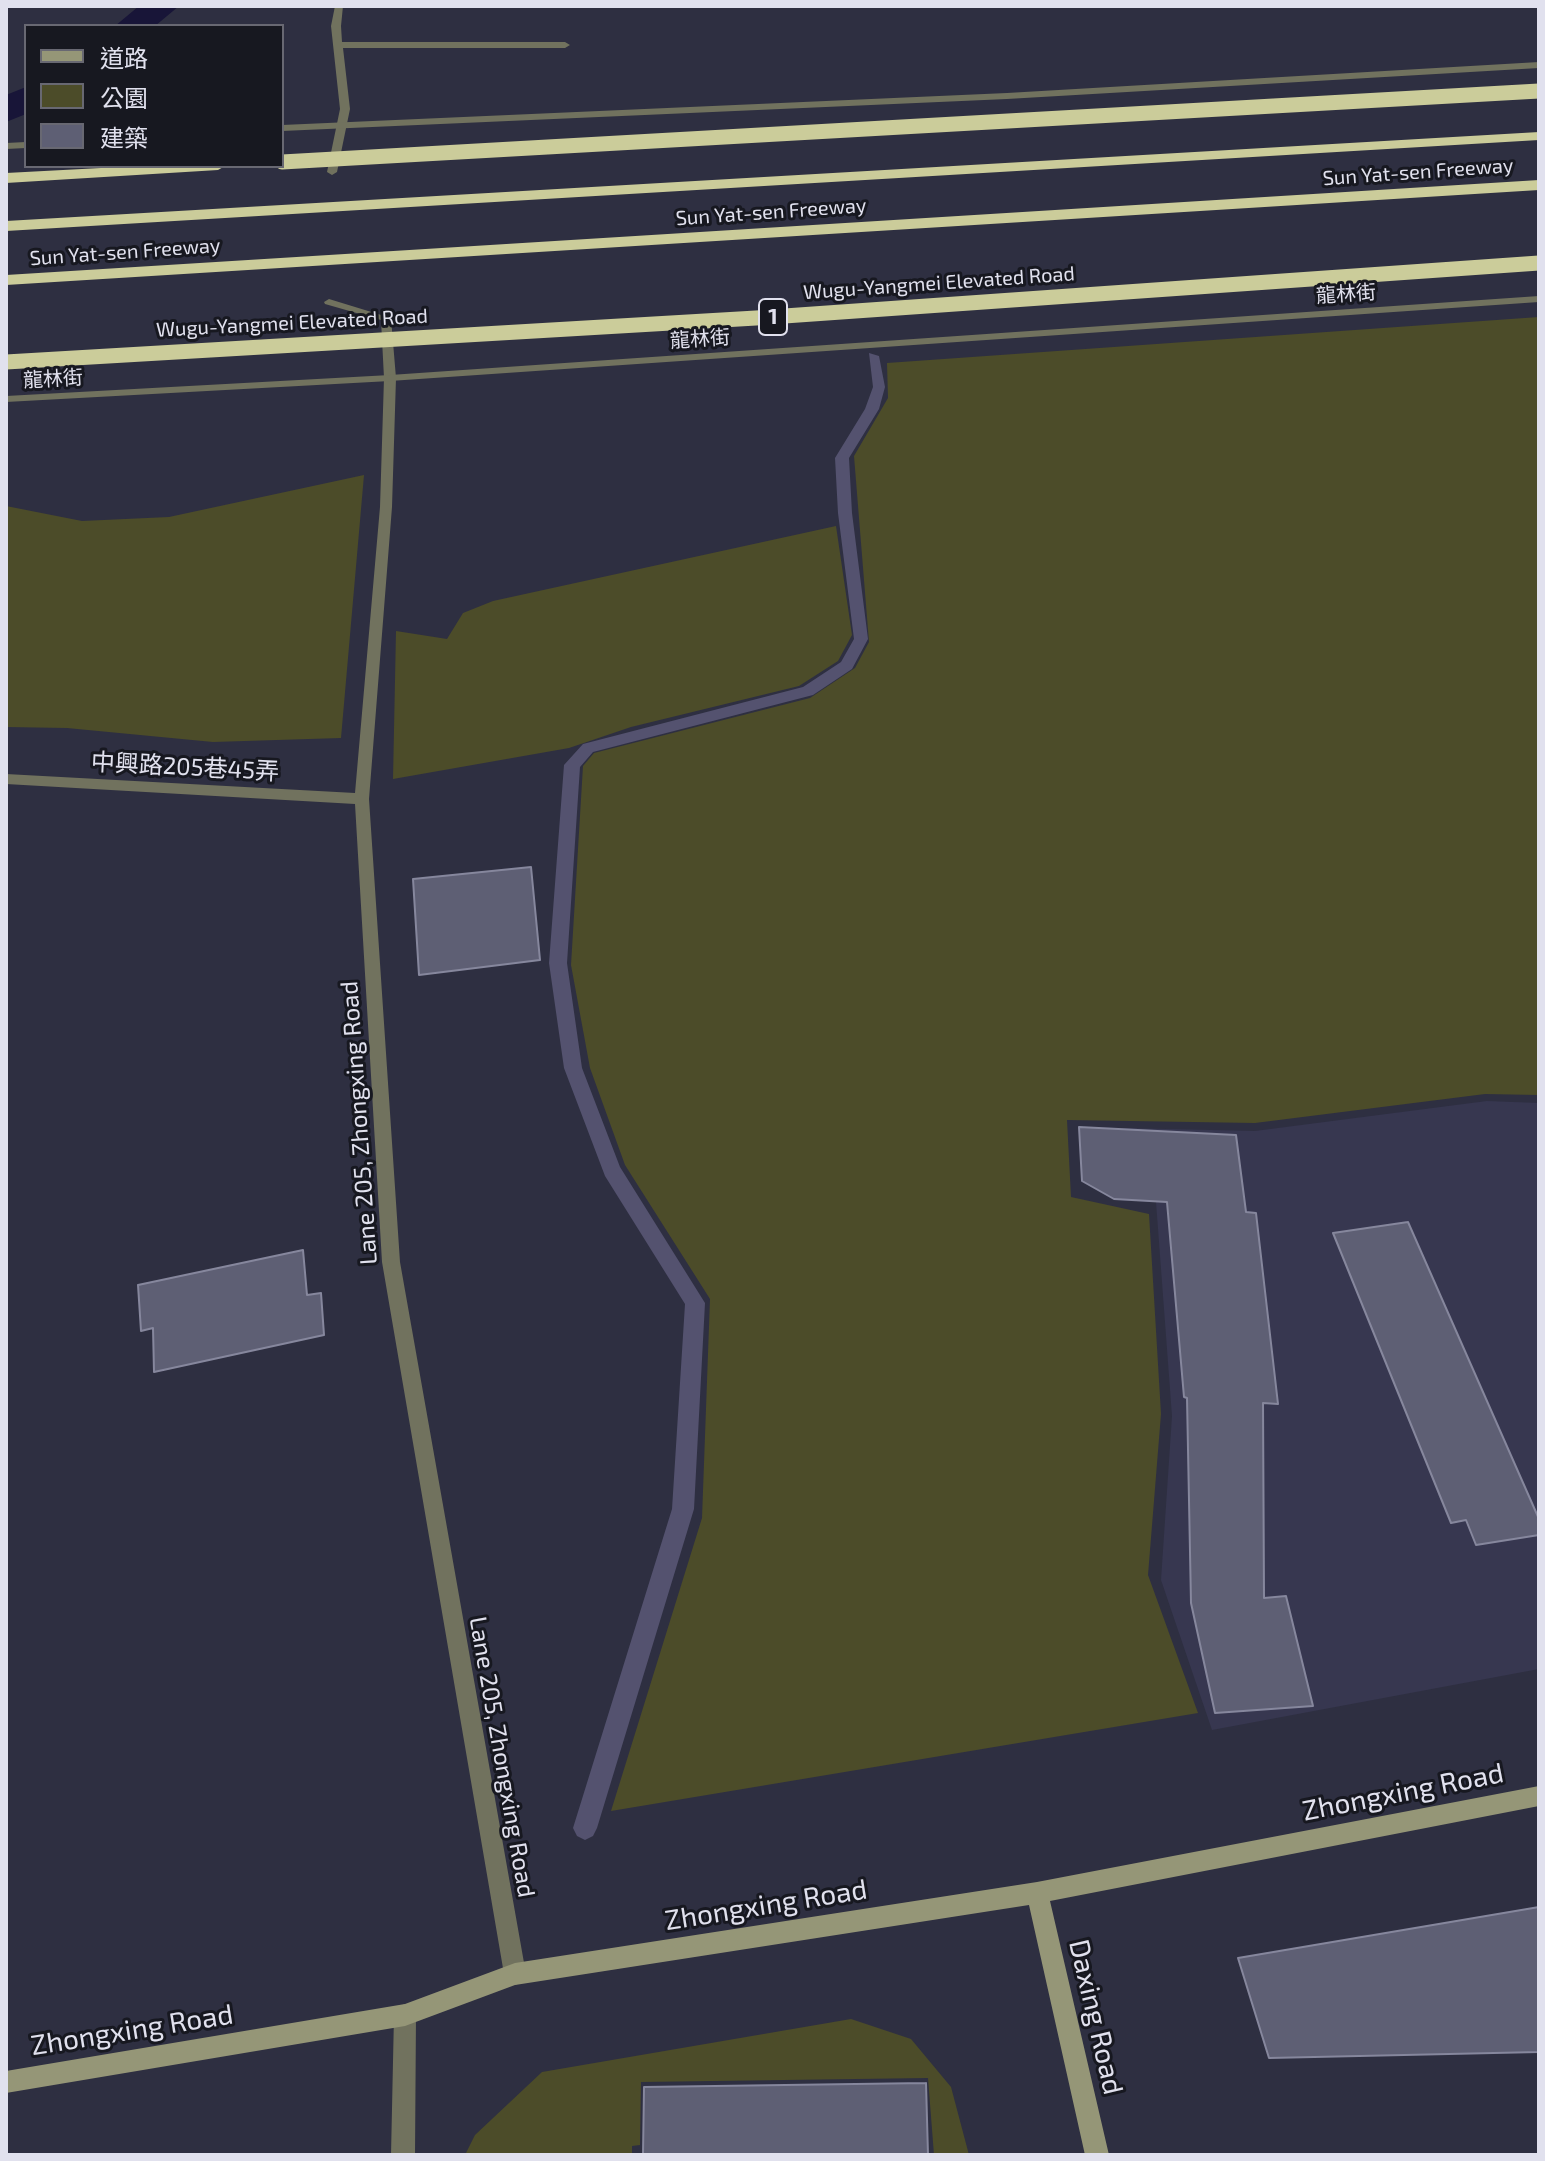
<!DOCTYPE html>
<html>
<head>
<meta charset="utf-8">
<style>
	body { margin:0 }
	#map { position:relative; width:1545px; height:2161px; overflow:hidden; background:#2e2f41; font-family:"Exo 2","Noto Sans TC",sans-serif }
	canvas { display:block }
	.frame { position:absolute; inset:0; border:8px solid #e1e1ee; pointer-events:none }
	.legend { position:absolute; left:24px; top:24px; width:260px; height:144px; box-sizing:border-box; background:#171820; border:2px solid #686872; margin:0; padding:10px 14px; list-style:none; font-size:24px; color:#e1e1ee }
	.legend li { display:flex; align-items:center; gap:16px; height:40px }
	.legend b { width:40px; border:2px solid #686872 }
</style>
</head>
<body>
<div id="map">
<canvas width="1545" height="2161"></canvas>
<div class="frame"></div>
<ul class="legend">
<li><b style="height:10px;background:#959677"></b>道路</li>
<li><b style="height:22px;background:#4c4c29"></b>公園</li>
<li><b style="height:22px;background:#5e5f74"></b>建築</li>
</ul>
</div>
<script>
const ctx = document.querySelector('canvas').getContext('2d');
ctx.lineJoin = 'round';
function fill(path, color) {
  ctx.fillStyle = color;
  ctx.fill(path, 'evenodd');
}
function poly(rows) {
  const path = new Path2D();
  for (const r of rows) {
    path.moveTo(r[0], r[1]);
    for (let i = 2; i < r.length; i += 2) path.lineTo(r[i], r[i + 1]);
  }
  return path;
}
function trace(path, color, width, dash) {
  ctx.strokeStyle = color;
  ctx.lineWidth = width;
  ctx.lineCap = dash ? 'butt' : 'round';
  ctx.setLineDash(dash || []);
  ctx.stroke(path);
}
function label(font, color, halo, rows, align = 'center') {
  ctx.font = font + ' "Exo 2","Noto Sans TC",sans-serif';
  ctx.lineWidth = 6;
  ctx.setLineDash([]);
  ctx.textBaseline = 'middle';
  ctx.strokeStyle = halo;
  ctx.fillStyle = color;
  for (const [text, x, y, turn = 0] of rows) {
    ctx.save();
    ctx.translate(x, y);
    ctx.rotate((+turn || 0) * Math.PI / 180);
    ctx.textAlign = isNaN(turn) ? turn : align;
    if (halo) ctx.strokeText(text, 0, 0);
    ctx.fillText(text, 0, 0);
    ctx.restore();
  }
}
fill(poly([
	[1487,1101,1539,1103,1539,1669,1212,1730,1161,1580,1172,1416,1156,1202,1114,1199,1082,1181,1079,1127,1255,1131]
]), '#373750');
fill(poly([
	[1539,317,1539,1095,1485,1094,1255,1123,1067,1120,1071,1197,1149,1214,1161,1414,1148,1575,1198,1713,611,1811,702,1518,710,1299,625,1165,590,1068,571,965,583,766,594,753,810,698,855,668,869,642,854,456,888,398,887,363],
	[364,475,341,738,213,742,67,728,6,727,6,506,82,521,169,517],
	[836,526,852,635,838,661,799,686,631,727,569,748,393,779,396,631,447,639,463,613,493,601],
	[851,2019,911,2039,951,2087,969,2155,934,2155,928,2078,641,2082,640,2145,632,2146,632,2155,465,2155,475,2135,542,2072]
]), '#4c4c29');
fill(poly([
	[869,353,879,356,885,387,879,409,849,458,852,513,868,639,852,669,813,695,593,752,580,767,567,963,582,1068,620,1167,705,1303,694,1509,597,1828,593,1836,585,1840,577,1836,573,1828,672,1509,685,1304,605,1176,564,1068,549,963,564,765,583,744,803,687,841,662,854,639,838,513,835,458,865,409,873,387,869,353]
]), '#54526f');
fill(poly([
	[139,6,179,6,155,26,115,26,139,6],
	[26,87,26,114,6,122,6,95,26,87]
]), '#181538');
const building = poly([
	[531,867,540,960,419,975,413,879,531,867],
	[1079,1127,1236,1135,1246,1212,1256,1213,1278,1404,1263,1403,1264,1598,1286,1596,1313,1706,1215,1713,1191,1603,1187,1398,1184,1397,1167,1202,1114,1199,1082,1181,1079,1127],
	[1408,1222,1539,1519,1539,1535,1476,1545,1466,1520,1451,1523,1333,1233,1408,1222],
	[303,1250,307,1295,321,1293,324,1335,154,1372,153,1328,141,1331,138,1285,303,1250],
	[1539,1907,1539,2052,1269,2058,1238,1958,1539,1907],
	[926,2083,928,2155,643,2155,644,2087,926,2083]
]);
fill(building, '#5e5f74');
trace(building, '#86879d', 2);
fill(poly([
	[335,6,343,6,341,26,342,42,565,42,570,45,565,48,343,48,350,109,337,172,332,175,327,172,340,109,331,26,335,6],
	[329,299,391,318,396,378,392,507,369,799,400,1262,526,1974,523,1982,515,1985,507,1982,504,1974,382,1262,355,804,6,784,6,774,355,793,380,507,384,378,381,320,325,304,324,302,329,299]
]), '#71725e');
fill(poly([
	[1539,62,1539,68,1007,99,282,131,282,125,1007,93,1539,62],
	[26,142,26,148,6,149,6,143,26,142],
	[1539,296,1539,302,390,381,6,402,6,396,390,375,1539,296],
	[405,2004,413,2007,416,2015,415,2155,391,2155,394,2015,397,2007,405,2004]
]), '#71725e');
fill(poly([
	[1539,1786,1539,1806,1050,1901,1109,2155,1085,2155,1029,1905,515,1985,405,2026,6,2093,6,2071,405,2004,515,1963,1037,1882,1539,1786]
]), '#959677');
fill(poly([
	[1539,132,1539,140,6,231,6,221,1539,132],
	[139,166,225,166,218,170,6,183,6,173,139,166],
	[1539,180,1539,190,6,285,6,275,1539,180]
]), '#cbcc9a');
trace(poly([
	[282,162,1539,91],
	[6,362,756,318,1539,263]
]), '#cbcc9a', 15);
label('20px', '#e1e1ee', '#171820', [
	["Sun Yat-sen Freeway",1418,172,-4],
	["Sun Yat-sen Freeway",771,212,-4],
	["Sun Yat-sen Freeway",125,252,-4],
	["Wugu-Yangmei Elevated Road",939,283,-4],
	["龍林街",1346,294,-4],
	["Wugu-Yangmei Elevated Road",292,323,-3],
	["龍林街",700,339,-4],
	["龍林街",53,379,-3]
]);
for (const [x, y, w] of [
	[773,317,28]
]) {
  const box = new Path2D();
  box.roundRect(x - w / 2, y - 18, w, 36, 6);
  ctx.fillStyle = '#171820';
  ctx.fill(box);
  trace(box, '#e1e1ee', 2);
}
label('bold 22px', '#e1e1ee', null, [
	["1",773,317]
]);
label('24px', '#e1e1ee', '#171820', [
	["中興路205巷45弄",185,767,3],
	["Lane 205, Zhongxing Road",359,1123,-94],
	["Lane 205, Zhongxing Road",502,1757,80]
]);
label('28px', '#e1e1ee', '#171820', [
	["Zhongxing Road",1403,1792,-11],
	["Zhongxing Road",766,1905,-9],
	["Daxing Road",1096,2017,77],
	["Zhongxing Road",132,2030,-9]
]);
</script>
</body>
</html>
